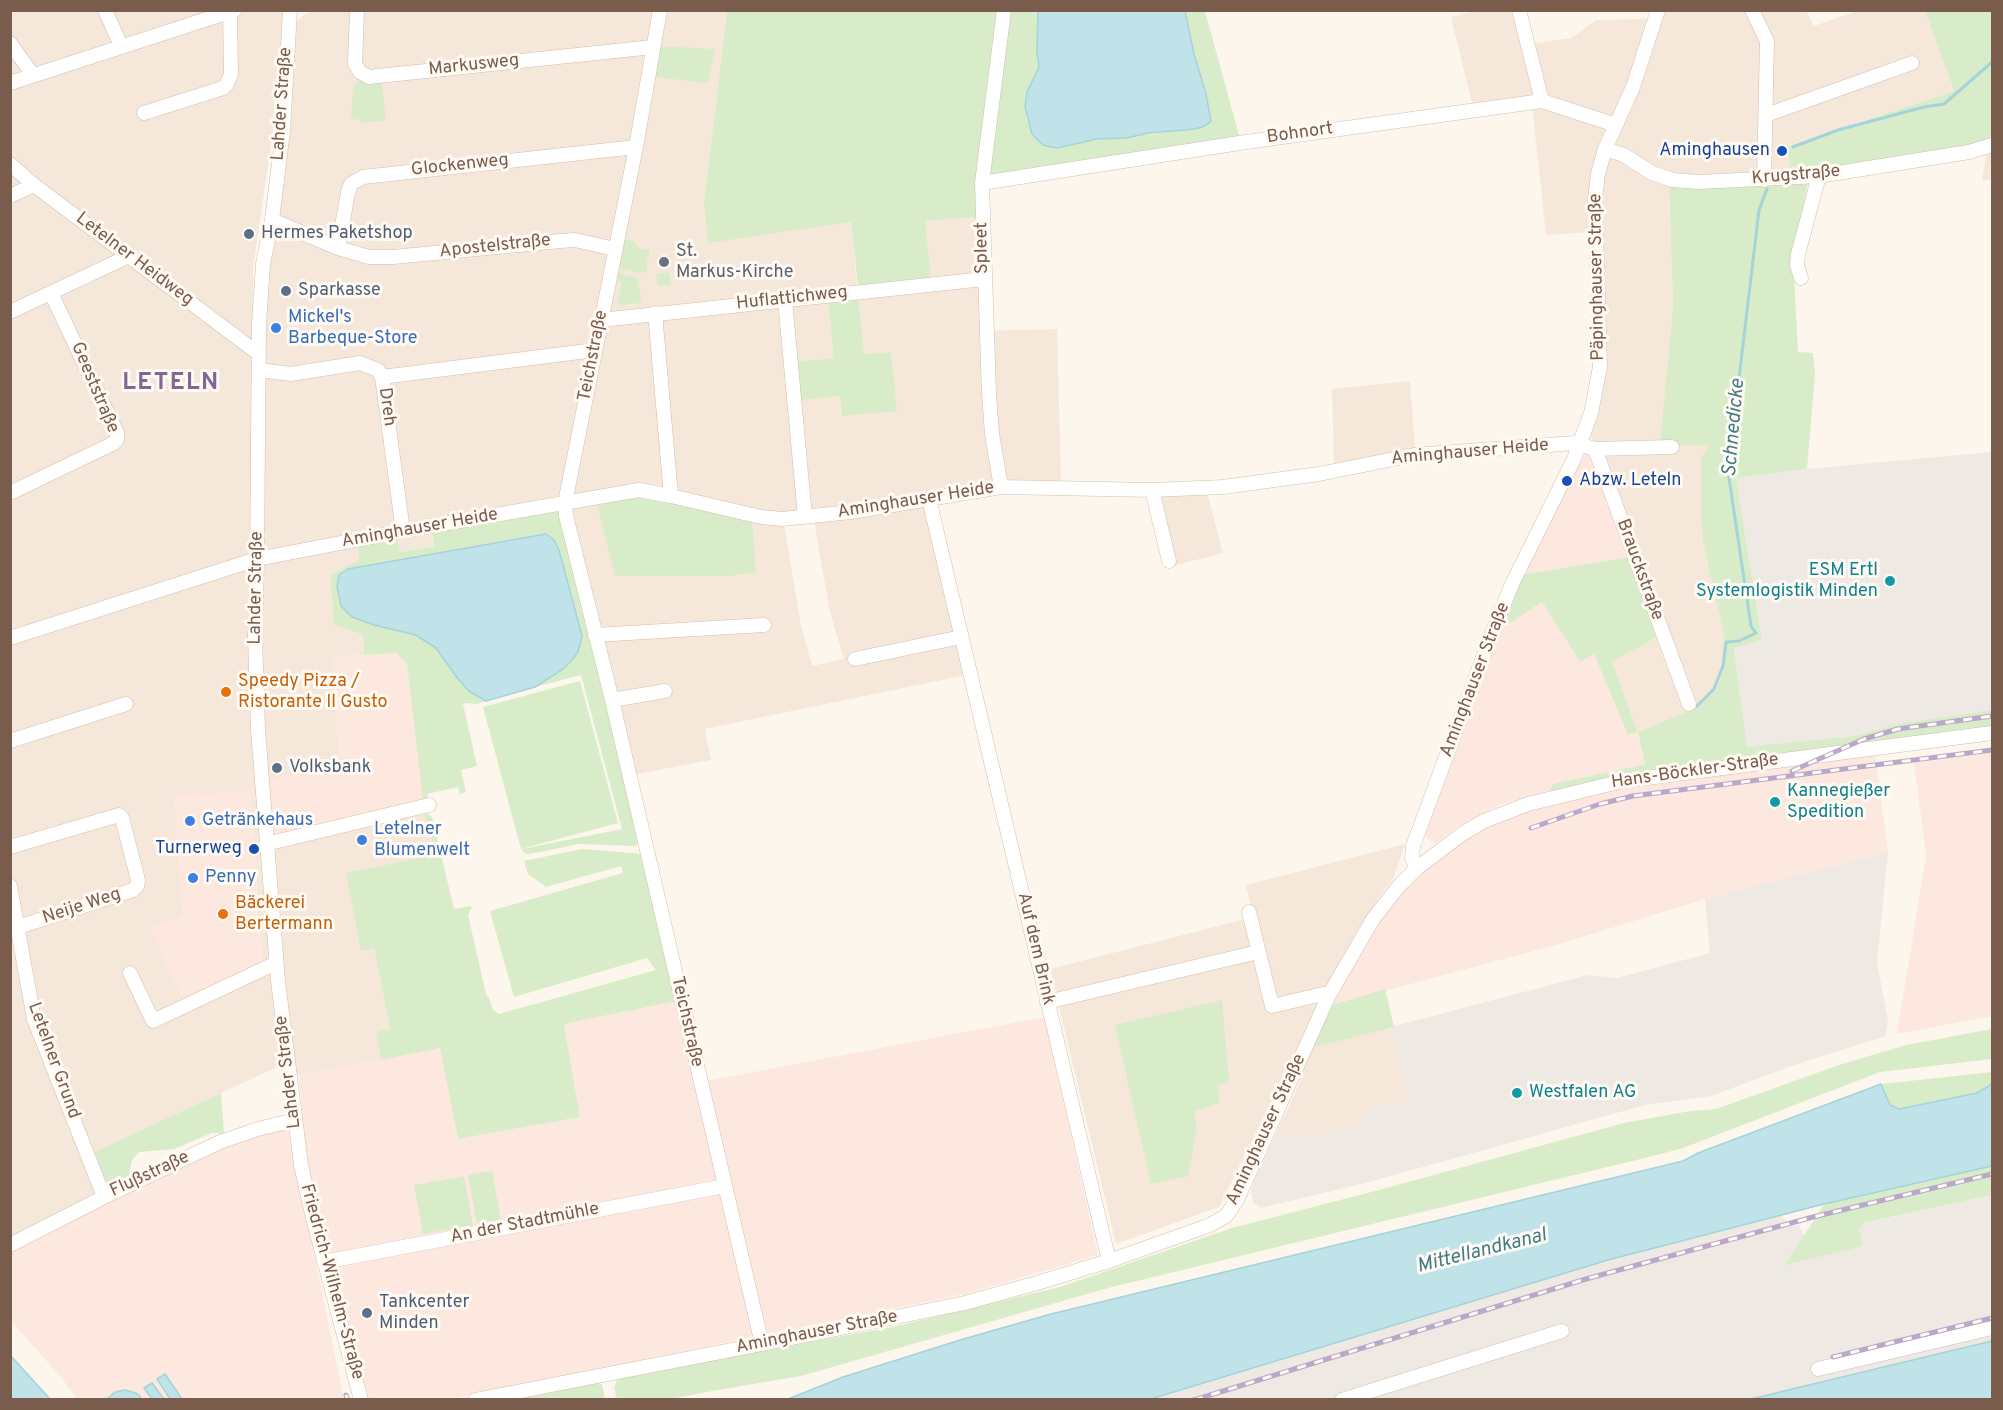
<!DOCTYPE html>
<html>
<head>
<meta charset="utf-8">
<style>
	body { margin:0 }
	#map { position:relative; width:2003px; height:1410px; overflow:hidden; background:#fdf6ec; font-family:Overpass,sans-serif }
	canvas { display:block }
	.frame { position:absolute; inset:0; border:12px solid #7a5c4d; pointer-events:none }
</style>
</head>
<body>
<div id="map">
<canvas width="2003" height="1410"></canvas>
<div class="frame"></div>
</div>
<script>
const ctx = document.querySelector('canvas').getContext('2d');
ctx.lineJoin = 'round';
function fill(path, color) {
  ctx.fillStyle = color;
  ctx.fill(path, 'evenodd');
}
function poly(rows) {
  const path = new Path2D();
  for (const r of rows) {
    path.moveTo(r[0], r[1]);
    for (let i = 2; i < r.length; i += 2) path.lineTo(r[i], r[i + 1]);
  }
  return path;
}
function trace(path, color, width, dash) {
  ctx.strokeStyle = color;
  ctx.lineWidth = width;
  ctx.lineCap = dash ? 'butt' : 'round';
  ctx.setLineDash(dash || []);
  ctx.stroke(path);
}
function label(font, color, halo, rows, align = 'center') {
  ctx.font = font + ' Overpass,sans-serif';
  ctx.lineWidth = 6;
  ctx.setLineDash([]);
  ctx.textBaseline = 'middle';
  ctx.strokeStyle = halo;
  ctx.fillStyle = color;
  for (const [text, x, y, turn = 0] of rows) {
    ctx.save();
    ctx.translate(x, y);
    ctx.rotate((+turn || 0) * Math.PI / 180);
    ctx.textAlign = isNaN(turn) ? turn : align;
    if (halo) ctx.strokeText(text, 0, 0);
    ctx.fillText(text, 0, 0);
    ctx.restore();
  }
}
fill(poly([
	[319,10,727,11,704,202,851,222,857,286,924,221,980,217,984,331,1057,329,1061,482,925,497,966,675,705,729,711,760,632,775,568,508,430,523,434,546,399,552,395,529,267,550,263,548,266,278,290,131,294,24,305,14],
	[891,352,842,416,840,396,794,362],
	[596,500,664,575,615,576],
	[814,521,830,612,844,659,812,666,801,626,784,524],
	[11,11,285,11,273,131,253,268,254,562,357,543,359,560,330,575,334,625,363,635,364,655,332,657,340,769,326,772,423,802,435,855,361,951,374,949,390,1030,377,1032,381,1060,299,1075,288,1066,275,1068,94,1152,110,1192,11,1242],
	[1475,11,1521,11,1530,44,1571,38,1596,20,1649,19,1653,11,1806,11,1814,26,1858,11,1925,11,1954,91,1788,146,1792,182,1669,185,1673,307,1661,445,1710,445,1703,542,1725,640,1725,663,1718,686,1695,708,1638,732,1612,662,1660,635,1592,437,1578,438,1600,365,1591,232,1546,235,1532,106,1473,107,1451,17],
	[1992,148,1992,179,1982,181,1987,150],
	[1410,381,1415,449,1334,465,1332,389],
	[1207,492,1223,553,1165,568,1148,493],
	[1405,844,1393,879,1379,897,1318,1009,1219,1207,1116,1244,1050,969,1253,917,1246,885],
	[1391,1027,1410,1099,1365,1111,1367,1124,1319,1134,1274,1138,1296,1091,1312,1047]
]), '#f5e8da');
fill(poly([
	[1585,453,1590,453,1628,557,1520,575],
	[1542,602,1580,662,1594,654,1629,735,1638,732,1645,764,1552,784,1550,791,1499,805,1457,827,1436,843,1429,840,1424,833,1498,631],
	[396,653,407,664,423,802,272,838,269,779,340,769,332,657],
	[1992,753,1992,1016,1897,1034,1926,856,1914,763],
	[1875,755,1888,852,1705,899,1563,943,1318,1009,1400,883,1497,819,1594,794,1673,780],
	[251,792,263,967,185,1004,150,928,182,917,174,795],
	[682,1000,706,1081,1044,1017,1098,1255,969,1293,450,1399,368,1399,307,1171,299,1075,440,1048,458,1139,580,1117,564,1024],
	[287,1122,344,1399,77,1399,61,1377,11,1321,10,1250,207,1151]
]), '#fde8e0');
fill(poly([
	[1992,452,1992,710,1897,724,1854,736,1747,748,1734,647,1762,640,1736,478,1807,469],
	[1888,852,1877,962,1888,1021,1886,1036,1797,1064,1711,1096,1645,1105,1373,1181,1261,1208,1253,1202,1251,1191,1256,1176,1274,1138,1319,1134,1366,1124,1365,1111,1410,1099,1391,1027,1588,975,1617,978,1710,953,1705,899],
	[1992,1195,1992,1341,1751,1399,1151,1400,1614,1258,1781,1215,1790,1226,1799,1225,1804,1237]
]), '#efe9e4');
fill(poly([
	[727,11,999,11,980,217,925,221,931,279,858,286,851,222,708,243,704,202],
	[1007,11,1038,11,1037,52,1039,67,1027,92,1025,107,1027,121,1079,142,1195,129,1199,74,1185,11,1205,11,1240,139,992,178,986,171],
	[1925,11,1992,11,1992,139,1974,145,1791,174,1788,146,1954,91],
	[659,46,715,49,708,83,653,77],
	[359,79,381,79,386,120,360,123,360,119,351,120,353,88],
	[1808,182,1793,257,1798,352,1813,353,1815,374,1807,469,1736,478,1762,640,1734,648,1747,747,1854,736,1897,724,1992,710,1992,729,1632,775,1550,791,1552,784,1645,764,1638,732,1628,735,1594,654,1580,662,1542,602,1498,631,1520,575,1628,557,1657,637,1612,662,1638,732,1695,708,1718,686,1725,663,1725,640,1703,542,1701,512,1701,458,1709,445,1660,445,1673,307,1669,184],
	[621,239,634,241,639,249,649,249,650,257,647,258,647,272,639,273,616,267],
	[669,272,671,285,658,286,656,274],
	[618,273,637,278,642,303,617,305,622,282,616,281],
	[858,295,864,354,891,352,897,411,842,416,840,396,797,400,793,362,834,358,828,298],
	[648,496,752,520,756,572,729,576,615,576,596,500],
	[555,509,562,514,638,842,636,846,579,844,529,854,524,853,522,849,622,829,581,675,535,687,563,669,546,534,348,569,339,576,341,606,352,617,374,625,416,635,436,648,458,679,469,691,486,701,477,704,467,703,463,704,477,766,461,770,466,792,460,794,458,787,427,794,428,799,423,802,407,664,396,653,364,655,363,635,334,625,330,575,359,560,357,543,396,536,400,552,434,546,432,531],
	[580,681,618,823,521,849,483,707],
	[425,812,432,817,454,909,469,906,472,907,468,915,486,994,489,998,493,1010,499,1014,656,970,647,958,514,997,490,911,623,873,621,866,546,887,528,874,524,861,582,849,641,854,677,1001,564,1024,580,1117,458,1139,440,1048,381,1060,376,1032,390,1029,374,949,361,951,346,873,435,855],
	[1385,989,1394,1027,1310,1048,1329,1006],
	[1222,1000,1229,1082,1217,1086,1220,1103,1194,1111,1197,1128,1188,1176,1151,1184,1115,1025],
	[1992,1029,1992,1059,1880,1072,1683,1148,1653,1156,1108,1288,801,1376,718,1390,670,1399,617,1399,614,1388,618,1377,892,1327,1060,1287,1232,1228,1379,1190,1624,1123,1690,1111,1716,1109,1839,1065,1906,1045],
	[1992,1072,1992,1084,1977,1093,1899,1109,1890,1105,1881,1084],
	[221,1093,224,1134,212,1133,174,1149,139,1152,132,1160,130,1170,131,1178,110,1192,94,1152],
	[1992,1166,1992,1195,1864,1223,1859,1230,1863,1246,1785,1265,1824,1204],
	[492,1171,501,1220,477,1224,468,1175],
	[464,1176,473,1225,423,1234,414,1185],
	[593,1382,602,1384,605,1399,504,1400]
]), '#d8ecc9');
const water = poly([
	[1038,11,1185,11,1194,54,1206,94,1211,121,1205,126,1195,129,1149,133,1126,138,1097,139,1057,148,1043,145,1032,134,1025,107,1027,92,1039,67,1037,52,1038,11],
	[546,534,554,540,559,550,582,636,578,652,572,660,563,669,535,687,486,701,469,691,458,679,436,648,416,635,374,625,352,617,341,606,337,587,339,575,348,569,546,534],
	[1881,1084,1890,1105,1899,1109,1977,1093,1992,1084,1992,1166,1824,1204,1608,1260,1151,1399,788,1399,843,1377,960,1340,1051,1314,1683,1161,1698,1153,1881,1084],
	[1992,1341,1992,1399,1751,1399,1921,1358,1992,1341],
	[10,1356,11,1356,50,1399,11,1399,10,1356],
	[165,1374,182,1399,170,1399,157,1379,165,1374],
	[152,1383,164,1399,152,1399,144,1388,152,1383],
	[125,1390,136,1393,140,1396,140,1399,107,1399,115,1392,125,1390]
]);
fill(water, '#bfe3e8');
trace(water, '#a5d3da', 1.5);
trace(poly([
	[1793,147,1838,130,1924,107,1944,104,1992,62],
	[1697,706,1714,689,1723,666,1726,642,1739,641,1756,633,1751,626,1728,471,1759,210,1767,189]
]), '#a5d3da', 3);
const minor = poly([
	[105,10,121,46],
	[290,10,283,131,272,220,263,264,259,324,257,559,255,635,258,730,278,981,301,1165,312,1214,361,1400],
	[357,10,355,64,360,72,369,77,653,47],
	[660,10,636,147,565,503,566,516,612,700,762,1344],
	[1519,10,1542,101],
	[1752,10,1767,41,1764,180],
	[10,43,33,75],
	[10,83,235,10],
	[144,113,223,88,227,84,231,74,230,10],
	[1766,115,1912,63],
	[1605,149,1624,155,1652,173,1673,180,1699,182,1819,176,1969,152,1992,145],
	[10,164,34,185,259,354],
	[982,183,1246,142,1542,101,1616,125],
	[10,196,34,185],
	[272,220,338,248,369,257,393,257,560,241,575,240,615,249],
	[338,248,348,192,351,184,363,177,636,147],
	[1801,278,1797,265,1798,254,1819,176],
	[785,300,805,517],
	[10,312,129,256],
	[655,313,671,496],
	[601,320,984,279],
	[259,370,291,374,360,363,378,370,382,377,403,531],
	[382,377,595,350],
	[1595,449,1672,447],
	[1001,487,992,434,989,394,982,183,1004,10],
	[1152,490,1169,561],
	[10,493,114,443,117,439,117,433,51,293],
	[929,499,1109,1261],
	[595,635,764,625],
	[10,638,257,559,403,531,639,490,671,496,761,517,782,519,851,512,1001,487,1152,490,1223,487,1319,474,1414,455,1575,443,1595,449,1689,704],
	[855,659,961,637],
	[612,700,665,691],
	[10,741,126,704],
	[266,844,429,805],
	[10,847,119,815,122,818,138,880,137,886,133,890,18,927],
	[1417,868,1412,858,1413,846,1492,633,1512,584,1574,459,1591,413,1600,367,1595,199,1598,174,1605,149,1633,87,1658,10],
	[10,886,34,1019,104,1197],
	[1249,912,1272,1006,1323,994,1329,995],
	[130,973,153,1021,276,963],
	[1047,1002,1258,952],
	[10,1245,104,1197,220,1142,258,1129,295,1120],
	[324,1262,725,1186],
	[1818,1369,1992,1328],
	[475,1400,762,1344,965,1303,1037,1283,1109,1261,1210,1225,1226,1216,1237,1200,1329,995,1373,919,1399,886,1417,868,1462,834,1484,821,1528,804,1623,781,1992,733],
	[1342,1400,1562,1331]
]);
trace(minor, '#d1beb0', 15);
trace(minor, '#fff', 14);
const rail = poly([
	[1792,771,1864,739,1898,729,1992,716],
	[1531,828,1600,804,1633,796,1992,750],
	[1833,1357,1992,1318],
	[346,1395,348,1400],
	[1194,1400,1586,1279,1813,1217,1992,1174]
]);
trace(rail, '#b9a8c9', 5);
trace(rail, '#fffaf3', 3, [9]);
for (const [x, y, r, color] of [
	[1782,151,6,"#1a4fb4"],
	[249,234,6,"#5c6f8a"],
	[664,262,6,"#6b7280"],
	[286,291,6,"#5c6f8a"],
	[276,328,6,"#3f7fe0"],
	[1567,481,6,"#1a4fb4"],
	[1890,581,6,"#0f9aa8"],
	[226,692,6,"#e8710a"],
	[277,768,6,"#5c6f8a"],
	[1775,802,6,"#0f9aa8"],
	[190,821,6,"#3f7fe0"],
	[362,840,6,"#3f7fe0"],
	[254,849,6,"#1a4fb4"],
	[193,878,6,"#3f7fe0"],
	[223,914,6,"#e8710a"],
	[1517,1093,6,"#0f9aa8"],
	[367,1313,6,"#5c6f8a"]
]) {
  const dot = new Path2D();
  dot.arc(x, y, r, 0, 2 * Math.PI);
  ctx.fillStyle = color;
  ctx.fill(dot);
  trace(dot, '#fffaf3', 2);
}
label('18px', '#7a5c4d', '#fffaf3', [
	["Markusweg",474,66,-6],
	["Lahder Straße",283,104,-86],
	["Bohnort",1300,134,-8],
	["Glockenweg",460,166,-6],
	["Krugstraße",1796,176,-5],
	["Apostelstraße",495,247,-6],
	["Spleet",983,248,-91],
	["Letelner Heidweg",134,260,37],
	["Päpinghauser Straße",1598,277,-91],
	["Huflattichweg",792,299,-6],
	["Teichstraße",594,356,-79],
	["Geeststraße",94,388,67],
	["Dreh",386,407,82],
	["Aminghauser Heide",1470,453,-5],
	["Aminghauser Heide",916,501,-9],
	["Aminghauser Heide",420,529,-10],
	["Brauckstraße",1639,570,70],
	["Lahder Straße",257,588,-89],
	["Aminghauser Straße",1476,680,-69],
	["Hans-Böckler-Straße",1695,772,-8],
	["Neije Weg",82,907,-18],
	["Auf dem Brink",1035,949,77],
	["Teichstraße",686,1022,77],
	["Letelner Grund",53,1061,70],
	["Lahder Straße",289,1072,-97],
	["Aminghauser Straße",1267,1130,-65],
	["Flußstraße",150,1175,-25],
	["An der Stadtmühle",525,1224,-11],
	["Friedrich-Wilhelm-Straße",331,1282,75],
	["Aminghauser Straße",817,1333,-11]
]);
label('18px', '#164399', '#fffaf3', [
	["Aminghausen",1770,151],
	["Abzw. Leteln",1579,481,"left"],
	["Turnerweg",242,849]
], 'right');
label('18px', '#4e5e75', '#fffaf3', [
	["Hermes Paketshop",261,234],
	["Sparkasse",298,291],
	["Volksbank",289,768],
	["Tankcenter",379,1303],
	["Minden",379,1324]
], 'left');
label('18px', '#5b616d', '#fffaf3', [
	["St.",676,252],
	["Markus-Kirche",676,273]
], 'left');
label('18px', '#366cbe', '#fffaf3', [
	["Mickel's",288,318],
	["Barbeque-Store",288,339],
	["Getränkehaus",202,821],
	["Letelner",374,830],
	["Blumenwelt",374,851],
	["Penny",205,878]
], 'left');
label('18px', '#0d838f', '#fffaf3', [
	["ESM Ertl",1878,571,"right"],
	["Systemlogistik Minden",1878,592,"right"],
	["Kannegießer",1787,792],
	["Spedition",1787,813],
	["Westfalen AG",1529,1093]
], 'left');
label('18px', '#c56008', '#fffaf3', [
	["Speedy Pizza /",238,682],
	["Ristorante Il Gusto",238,703],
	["Bäckerei",235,904],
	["Bertermann",235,925]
], 'left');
label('italic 20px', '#437c86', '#fffaf3', [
	["Schnedicke",1735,428,-85],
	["Mittellandkanal",1482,1252,-14]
]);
ctx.letterSpacing = '1.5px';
label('bold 24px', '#846695', '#fffaf3', [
	["LETELN",171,384]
]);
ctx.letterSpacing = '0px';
</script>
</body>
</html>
